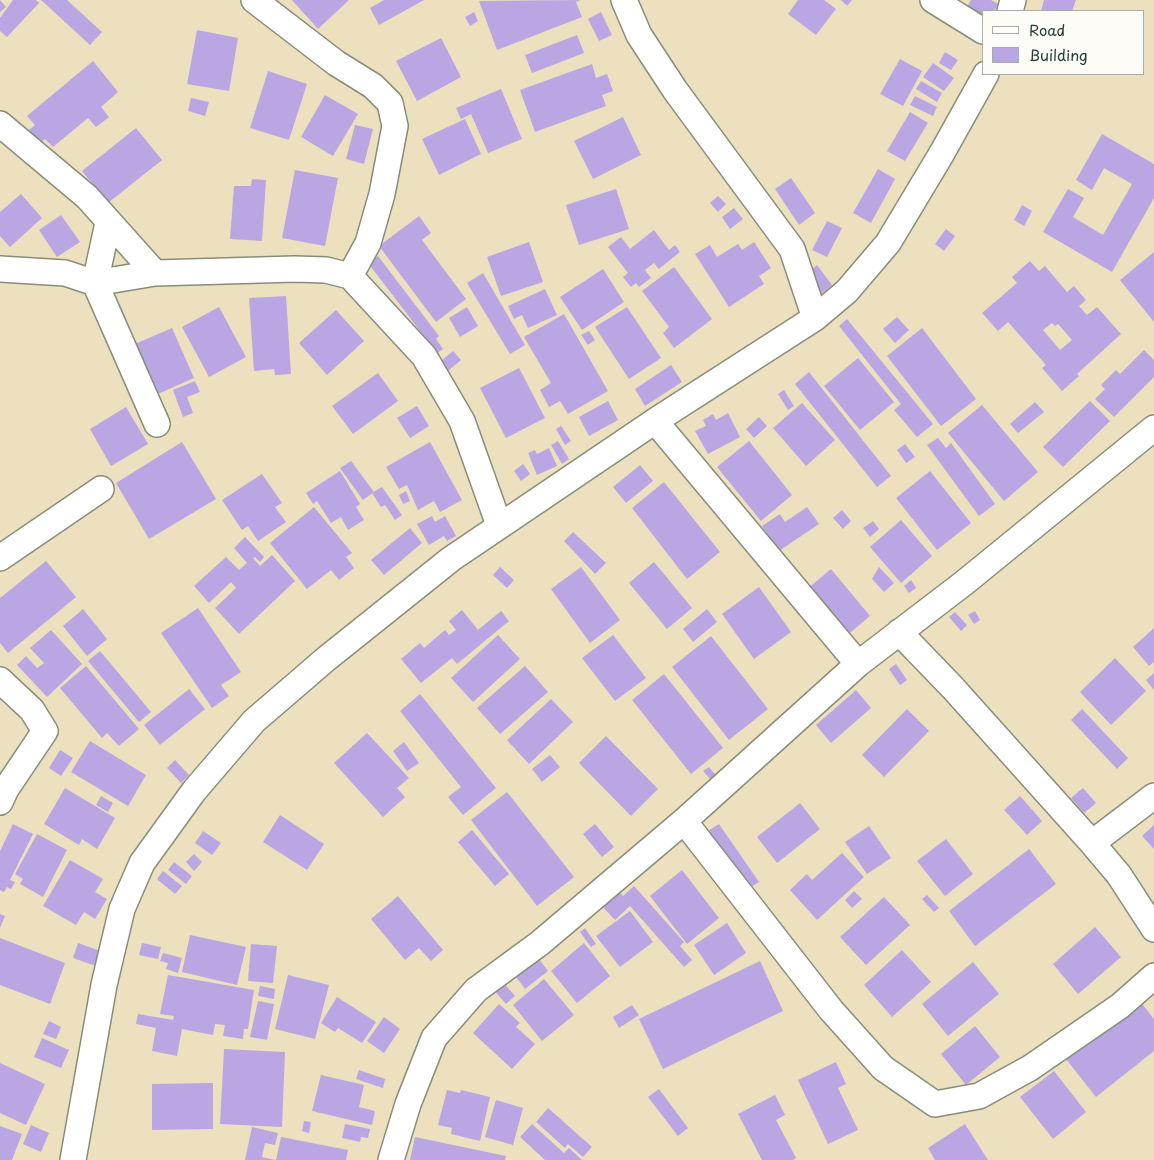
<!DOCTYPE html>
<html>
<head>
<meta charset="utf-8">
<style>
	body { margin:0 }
	#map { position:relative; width:1154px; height:1160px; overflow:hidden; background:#ede0bf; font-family:"Playpen Sans",sans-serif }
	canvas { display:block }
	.legend { position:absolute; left:982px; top:10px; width:162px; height:65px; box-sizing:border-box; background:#fdfcf7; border:1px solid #a4b0a9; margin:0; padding:6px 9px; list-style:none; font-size:15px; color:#1f3d34 }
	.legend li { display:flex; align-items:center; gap:10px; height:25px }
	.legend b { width:25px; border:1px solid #a4b0a9 }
</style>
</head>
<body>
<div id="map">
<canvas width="1154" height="1160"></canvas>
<ul class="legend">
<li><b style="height:6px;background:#fff"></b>Road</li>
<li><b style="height:14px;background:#b9a6e3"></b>Building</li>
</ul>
</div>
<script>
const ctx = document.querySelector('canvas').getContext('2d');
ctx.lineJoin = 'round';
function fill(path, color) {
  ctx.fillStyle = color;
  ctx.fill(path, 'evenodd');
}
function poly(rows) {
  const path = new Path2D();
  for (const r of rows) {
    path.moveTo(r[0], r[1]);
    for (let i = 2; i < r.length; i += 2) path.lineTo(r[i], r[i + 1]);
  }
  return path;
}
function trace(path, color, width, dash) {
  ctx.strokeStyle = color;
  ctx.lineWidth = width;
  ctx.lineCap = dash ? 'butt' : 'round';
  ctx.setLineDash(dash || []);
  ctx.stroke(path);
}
fill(poly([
	[0,0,6,7,0,12],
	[13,0,36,0,39,3,7,37,0,31,0,18],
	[41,0,67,0,102,32,90,45],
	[292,0,349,0,318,29],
	[384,0,424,0,379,25,370,8],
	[581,0,576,2,582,17,497,50,479,1],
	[798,0,824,0,836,9,816,35,788,14],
	[841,0,852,0,847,6],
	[971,0,991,0,998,4,994,11,983,11,983,15,967,7],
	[1044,0,1076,0,1072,11,1041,11],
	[474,12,478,21,470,26,465,17],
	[601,12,612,35,599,41,588,19],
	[197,30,238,38,229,91,187,84],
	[577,35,584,53,532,73,525,55],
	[441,38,461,77,417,101,396,61],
	[945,52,958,60,951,70,939,63],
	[900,59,922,71,903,106,880,94],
	[93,61,118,92,101,107,109,117,96,127,88,118,53,147,45,139,40,143,29,130,35,125,27,116],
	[933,63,954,78,944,91,923,77],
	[592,64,596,78,607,74,613,91,602,95,606,106,535,132,520,90],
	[268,71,307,84,289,140,250,128],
	[921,81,942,93,937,102,916,89],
	[501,89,522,139,488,153,471,114,461,119,456,108],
	[325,95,358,114,333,156,301,137],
	[915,96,937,107,933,116,910,105],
	[191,98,209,102,205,116,188,111],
	[910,112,928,123,905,161,887,151],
	[623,117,641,155,593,179,574,141],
	[465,119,481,154,439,175,422,139],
	[355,125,373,129,364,164,346,159],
	[136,128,162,160,108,203,82,171],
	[1102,134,1154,164,1154,198,1112,272,1043,232,1068,189,1084,198,1073,217,1103,235,1132,184,1104,168,1092,190,1076,180],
	[878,169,895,179,871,223,853,213],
	[295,170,338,178,325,246,282,238],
	[791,178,815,213,799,225,775,189],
	[252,179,266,180,262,241,230,239,234,186,251,186],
	[616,189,629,229,579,245,566,205],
	[21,194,42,218,10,247,0,236,0,212],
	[718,196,726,204,718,212,710,203],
	[1022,205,1032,211,1024,226,1014,220],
	[734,208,743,219,730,229,722,217],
	[61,215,80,242,57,257,39,230],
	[419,216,431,233,422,240,466,299,436,322,379,246],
	[827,221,842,228,827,257,812,250],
	[946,229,955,236,944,251,935,244],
	[654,230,669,250,675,245,680,252,659,269,654,263,645,270,651,278,639,287,636,283,631,287,623,277,628,273,608,247,621,237,630,249],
	[529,242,543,282,501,296,487,257],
	[754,242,771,268,759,276,764,284,729,307,695,254,710,245,717,257,738,244,742,250],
	[1154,252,1154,322,1120,280],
	[378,256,439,336,436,339,443,349,437,353,368,263],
	[1030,261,1039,271,1045,266,1067,292,1074,286,1086,300,1079,306,1087,315,1097,307,1121,334,1077,374,1079,376,1062,391,1042,368,1046,365,1008,322,998,331,982,313,1017,283,1012,277],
	[1052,323,1055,326,1058,324,1072,340,1060,350,1043,330],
	[817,265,832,285,822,293,807,273],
	[674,267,712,319,674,348,663,333,669,327,642,291],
	[603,269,624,302,582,330,560,297],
	[483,273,525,345,510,354,467,283],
	[545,289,557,315,528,328,522,315,514,319,508,306],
	[286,296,291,374,275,375,274,369,254,371,249,298],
	[219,307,246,357,209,377,182,327],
	[467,307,478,326,460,337,449,318],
	[627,307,661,358,629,379,595,327],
	[336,310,364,341,327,375,299,343],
	[564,314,608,391,568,414,560,401,549,407,540,390,551,383,524,337],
	[897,317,909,330,895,343,883,329],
	[847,319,933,424,917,437,894,410,901,404,839,326],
	[172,328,194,378,158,394,161,400,150,405,135,344],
	[922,328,976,399,941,426,887,356],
	[589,331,595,340,588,345,581,335],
	[1144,350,1154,360,1154,377,1114,417,1095,399,1105,389,1101,385,1116,370,1120,374],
	[453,351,461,360,448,371,440,362],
	[858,358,894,402,860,430,824,386],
	[671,365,682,382,645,406,635,389],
	[519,368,545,418,506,438,480,388],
	[809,372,891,476,877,487,795,384],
	[378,373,398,401,353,434,332,406],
	[195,381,200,392,187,397,193,413,183,417,173,390],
	[784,390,794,406,788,410,778,394],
	[608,401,618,420,589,436,579,417],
	[1090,401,1110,421,1063,467,1043,447],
	[1035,402,1044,412,1018,433,1010,424],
	[802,403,835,440,806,466,773,428],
	[982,405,1038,472,1004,501,948,433],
	[417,406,429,426,410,438,397,418],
	[126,407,148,444,111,466,90,429],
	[728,413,740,437,708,454,695,431,706,426,703,420,713,414,716,420],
	[759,417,767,426,754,438,746,429],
	[561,426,571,441,565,445,556,429],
	[938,438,946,448,951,443,995,504,979,516,927,445],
	[558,441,569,459,562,464,551,445],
	[749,441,792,495,761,521,717,467],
	[182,442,216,499,149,539,116,483],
	[430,442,462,500,440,512,434,501,418,510,407,485,399,489,386,467],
	[905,444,915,457,906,463,897,450],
	[549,448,557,466,537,475,528,453,535,450,537,454],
	[351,461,374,492,363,500,340,468],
	[523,464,530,474,521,481,514,471],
	[640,465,653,481,626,503,613,487],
	[340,471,360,504,356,507,364,520,348,530,341,517,331,523,317,501,313,504,306,493],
	[930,471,971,523,937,550,896,498],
	[262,474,282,503,275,507,286,522,258,541,248,526,242,530,222,500],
	[664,482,720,552,687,579,632,508],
	[382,487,402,515,395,520,385,505,381,507,372,493],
	[406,491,410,501,403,504,399,495],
	[314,507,352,553,346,557,354,568,339,580,331,570,307,589,270,543],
	[807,507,819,524,779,551,762,526,780,514,785,522],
	[842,510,851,521,843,529,833,518],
	[432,516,435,522,445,516,456,536,447,541,444,536,429,545,417,524],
	[901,520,932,556,901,583,870,547],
	[873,521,879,529,870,537,863,528],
	[410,528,422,543,384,575,371,560],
	[573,532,606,563,595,574,564,541],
	[245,537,264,557,260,562,255,557,253,558,260,566,272,555,295,581,239,634,215,608,236,588,231,582,209,603,194,586,226,557,239,570,247,563,234,548],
	[46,561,76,597,8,653,0,643,0,598],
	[654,562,692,608,667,629,629,583],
	[500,567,514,580,507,588,493,575],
	[581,567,620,620,590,643,551,589],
	[879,567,894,583,884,592,872,579],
	[831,569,870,616,845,637,806,590],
	[911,580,916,588,909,593,904,586],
	[759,587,791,632,754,659,722,614],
	[198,608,241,672,221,685,229,696,212,708,161,633],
	[83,609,107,639,87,656,63,626],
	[707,609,717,622,693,642,683,629],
	[462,610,478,630,501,611,509,621,457,664,452,658,421,683,401,659,420,643,424,648,445,630,449,635,456,630,449,621],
	[975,611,980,620,974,624,968,615],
	[955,612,967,625,961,631,949,617],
	[1154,628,1154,662,1149,666,1133,647],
	[51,630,82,664,47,697,17,665,26,656,37,668,44,663,30,648],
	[498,635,520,659,473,702,451,678],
	[613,635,646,678,615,701,582,658],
	[711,636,768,709,729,740,672,667],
	[100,651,151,712,139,722,88,661],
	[1115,658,1146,691,1111,725,1080,692],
	[896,664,907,680,900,685,889,669],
	[86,666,139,729,119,746,107,733,102,738,60,688],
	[525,666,548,692,500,734,477,708],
	[1154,673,1154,690,1146,680],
	[664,674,723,748,691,774,632,700],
	[189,689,205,709,160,745,144,725],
	[856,690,871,708,831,743,816,725],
	[420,694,496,788,463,815,448,797,461,787,400,711],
	[551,699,573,722,529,764,507,740],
	[907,709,929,731,884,777,862,755],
	[1082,709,1128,758,1117,769,1071,720],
	[367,733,409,778,397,788,405,797,383,817,334,763],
	[606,736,658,789,631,816,579,763],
	[90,741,146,775,128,806,71,772],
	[404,742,419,763,407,771,393,751],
	[60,750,73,758,61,776,49,768],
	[550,755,560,767,542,782,532,769],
	[175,760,189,775,181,783,167,768],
	[709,767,719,779,714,783,703,771],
	[65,788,115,818,97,849,82,839,79,845,44,824],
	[1083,788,1096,803,1084,813,1071,798],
	[507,792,574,877,537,906,471,820],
	[101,796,113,803,108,812,96,805],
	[1020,796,1042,821,1027,835,1004,810],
	[800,803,820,829,777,863,757,837],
	[280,815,324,844,307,870,263,842],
	[13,824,33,834,10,880,15,882,11,889,7,887,4,892,0,890,0,851],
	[595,824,614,847,602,857,583,834],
	[719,824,759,882,748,889,708,831],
	[1154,825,1154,849,1142,836],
	[869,826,891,858,867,874,845,842],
	[472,830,509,874,495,886,458,842],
	[203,831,221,843,212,855,195,843],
	[37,834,67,850,43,897,20,884,23,879,15,874],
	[946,839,973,874,945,896,917,861],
	[1029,849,1056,884,975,946,949,911],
	[842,853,864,877,817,920,790,890,807,874,812,880],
	[194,854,202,862,194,871,186,862],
	[70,860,103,879,95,892,107,899,95,919,84,912,76,925,43,906],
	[174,862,192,876,186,884,168,870],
	[682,870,719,918,687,944,650,896],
	[163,871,182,886,175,894,157,879],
	[634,886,684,942,680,946,692,960,684,967,630,906,615,920,600,904,617,889,623,896],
	[854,891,862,899,852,908,845,900],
	[927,895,939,908,934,912,922,899],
	[398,896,443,950,431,961,419,948,405,960,371,919],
	[884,897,910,925,866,965,840,937],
	[630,911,653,942,620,967,596,936],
	[0,914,5,916,0,928],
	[727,923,746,953,714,975,694,945],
	[1095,927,1121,957,1078,994,1053,964],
	[585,928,596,944,591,947,580,932],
	[190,935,246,947,237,985,182,972],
	[0,938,65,963,50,1004,0,985],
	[78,943,103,952,99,967,73,958],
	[142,943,161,947,158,959,139,955],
	[584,943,610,976,577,1003,551,971],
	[251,944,277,946,273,983,248,981],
	[902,950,931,982,892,1017,864,985],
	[163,953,182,958,178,973,166,969,168,963,160,961],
	[536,955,548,971,525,989,513,973],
	[760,961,783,1011,663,1069,639,1019],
	[973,962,999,994,948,1036,922,1004],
	[168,975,254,990,248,1029,244,1029,243,1039,223,1036,225,1025,215,1024,213,1035,182,1029,177,1056,152,1051,156,1028,136,1024,138,1014,173,1020,174,1016,160,1014],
	[288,975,329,985,315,1039,275,1029],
	[544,979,574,1015,542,1041,513,1005],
	[502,981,515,996,506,1004,493,989],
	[260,986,275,989,274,999,258,996],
	[337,997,376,1022,362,1043,338,1028,335,1032,321,1023],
	[1139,1000,1154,1019,1154,1051,1096,1097,1066,1059],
	[258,1001,274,1004,267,1040,250,1037],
	[499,1004,520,1023,516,1027,535,1044,512,1069,473,1033],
	[632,1005,639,1015,619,1028,613,1017],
	[384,1017,400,1029,384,1053,367,1041],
	[49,1021,61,1027,56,1039,43,1034],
	[975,1026,1000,1057,966,1085,941,1054],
	[42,1038,69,1050,61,1068,34,1057],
	[224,1049,285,1052,282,1127,220,1124],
	[836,1062,846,1084,838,1088,858,1130,828,1144,798,1080],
	[0,1063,45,1084,26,1125,0,1113],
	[359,1070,385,1079,383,1088,356,1079],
	[1054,1071,1086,1112,1053,1139,1020,1097],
	[321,1075,364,1085,359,1107,375,1111,372,1125,312,1111],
	[213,1083,213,1129,152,1130,152,1084],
	[659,1089,688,1128,678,1136,648,1097],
	[447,1090,460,1093,461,1090,490,1097,480,1141,451,1134,452,1128,438,1125],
	[775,1095,785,1115,776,1120,796,1158,793,1160,762,1160,738,1114],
	[496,1100,523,1108,513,1145,485,1137],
	[548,1108,592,1147,583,1157,568,1144,565,1148,536,1122],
	[304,1121,311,1122,309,1133,302,1131],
	[345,1124,370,1129,368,1138,361,1137,360,1142,342,1138],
	[532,1124,564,1153,569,1148,582,1160,545,1160,520,1137],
	[965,1124,988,1160,935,1160,928,1148],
	[31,1125,49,1133,41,1152,23,1144],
	[0,1126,22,1134,12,1160,0,1160],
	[252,1127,278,1133,275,1145,265,1143,262,1157,275,1160,245,1160],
	[281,1137,348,1150,346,1160,276,1160],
	[415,1137,506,1156,505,1160,410,1160]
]), '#b9a6e3');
const minor = poly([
	[254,0,336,63,373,86,390,103,395,126,382,194,368,243,350,276],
	[624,0,639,35,675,90,792,249,815,318],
	[933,0,983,31],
	[1010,11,1013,0],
	[0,124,87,197,155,273],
	[108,223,95,283,157,424],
	[0,269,65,273,95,283,155,273,295,269,326,270,350,276,424,356,462,421,499,525],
	[655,421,858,664],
	[0,558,101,489],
	[899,632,953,688,1092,843,1119,875,1154,929],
	[0,680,32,710,45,731,6,789,0,802],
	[684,821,831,1010,883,1068,935,1104,979,1096,1030,1068,1120,1006,1154,976],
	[1092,843,1154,796],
	[73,1160,104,985,122,909,142,863,194,791,254,721,326,659,451,559,655,421,815,318,847,291,888,243,942,153,986,74],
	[391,1160,408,1104,434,1038,476,990,540,943,684,821,858,664,964,583,1154,428]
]);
trace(minor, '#868e7a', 28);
trace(minor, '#fff', 25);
</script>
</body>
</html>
